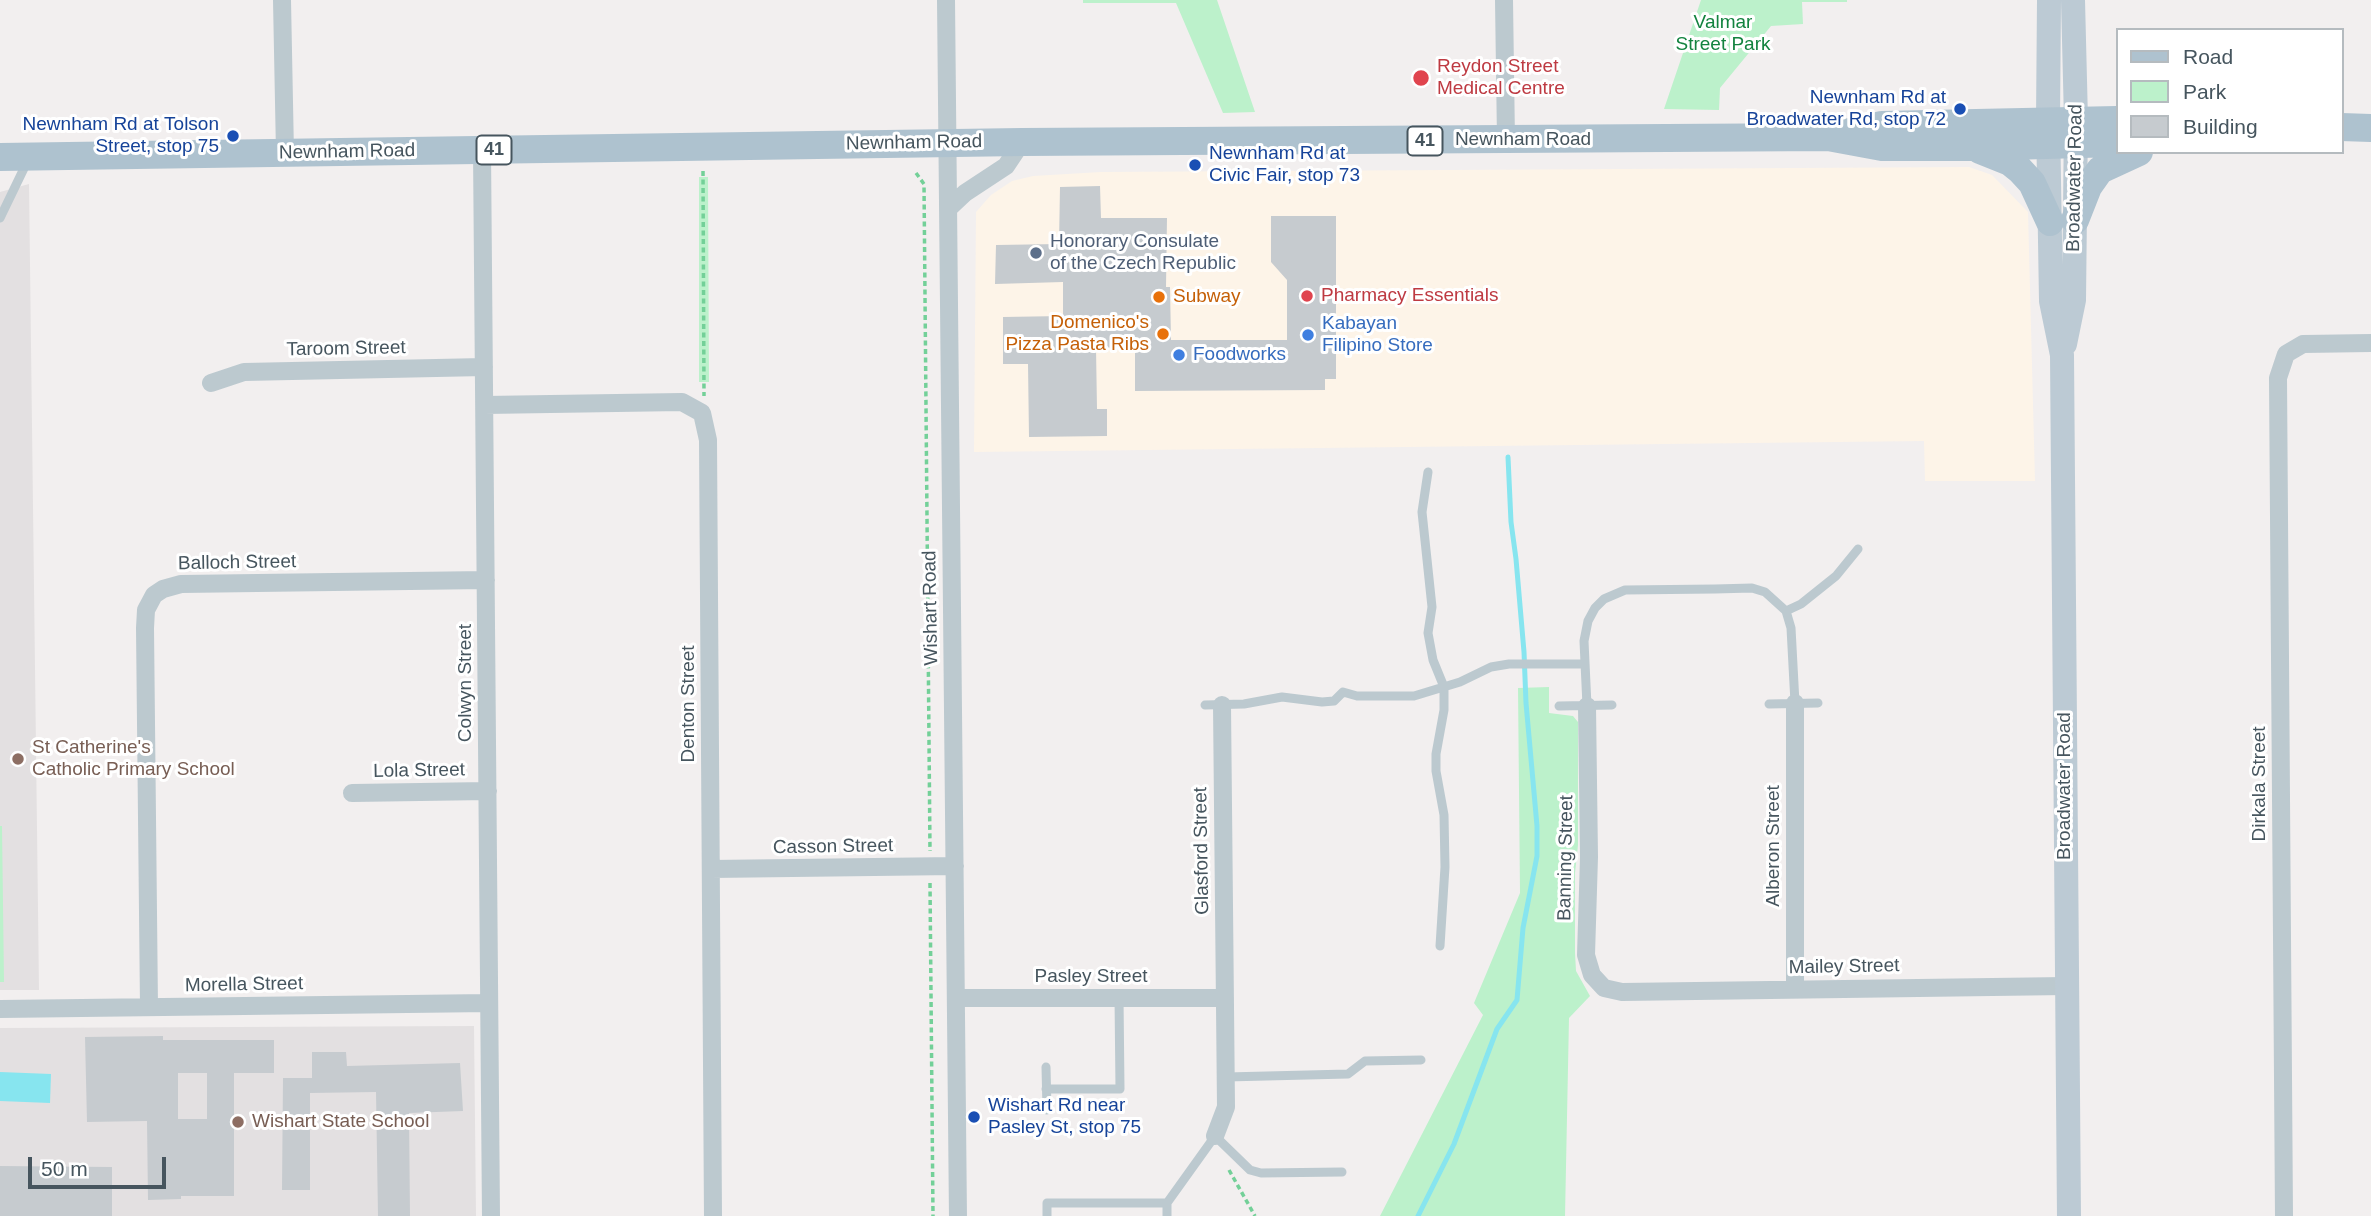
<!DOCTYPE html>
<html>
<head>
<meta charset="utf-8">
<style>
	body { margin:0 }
	#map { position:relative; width:2371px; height:1216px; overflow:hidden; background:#f2efef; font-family:Arial,sans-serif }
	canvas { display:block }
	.legend { position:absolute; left:2116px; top:28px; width:228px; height:126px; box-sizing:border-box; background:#fff; border:2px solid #b5bbbf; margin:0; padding:9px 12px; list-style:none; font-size:21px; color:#46555e }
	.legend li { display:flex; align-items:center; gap:14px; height:35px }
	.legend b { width:35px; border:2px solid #b5bbbf }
	.scale { position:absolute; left:28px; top:1157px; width:138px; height:32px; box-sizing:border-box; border:4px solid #46555e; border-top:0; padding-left:9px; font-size:21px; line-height:24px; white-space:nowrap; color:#46555e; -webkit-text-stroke:5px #fff; paint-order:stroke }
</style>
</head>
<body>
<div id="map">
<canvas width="2371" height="1216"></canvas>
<ul class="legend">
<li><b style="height:9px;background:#aec2cf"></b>Road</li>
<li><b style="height:19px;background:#bcf1cb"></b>Park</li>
<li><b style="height:19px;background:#c6cbcf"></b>Building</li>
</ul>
<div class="scale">50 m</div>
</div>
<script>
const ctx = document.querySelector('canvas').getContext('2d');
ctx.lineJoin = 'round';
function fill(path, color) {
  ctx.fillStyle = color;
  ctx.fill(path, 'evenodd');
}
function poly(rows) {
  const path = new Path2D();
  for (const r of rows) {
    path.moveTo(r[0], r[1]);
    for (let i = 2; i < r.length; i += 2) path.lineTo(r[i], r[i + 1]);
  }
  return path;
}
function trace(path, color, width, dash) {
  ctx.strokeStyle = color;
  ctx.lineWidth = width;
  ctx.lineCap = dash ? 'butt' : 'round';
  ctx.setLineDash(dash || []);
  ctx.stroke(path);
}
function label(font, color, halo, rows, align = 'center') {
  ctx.font = font + ' Arial,sans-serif';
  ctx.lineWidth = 6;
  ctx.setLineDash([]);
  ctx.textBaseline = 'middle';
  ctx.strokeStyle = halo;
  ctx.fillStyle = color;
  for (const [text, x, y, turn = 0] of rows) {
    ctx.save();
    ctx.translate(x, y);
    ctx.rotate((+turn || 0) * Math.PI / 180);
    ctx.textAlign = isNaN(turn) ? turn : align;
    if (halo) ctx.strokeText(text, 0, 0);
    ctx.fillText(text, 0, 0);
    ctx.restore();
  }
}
fill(poly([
	[1969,167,1992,175,2028,212,2035,481,1925,481,1924,441,974,452,976,212,991,195,1012,181,1033,176,1101,172]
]), '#fdf4e8');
fill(poly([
	[29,184,39,990,0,990,0,192],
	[474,1026,476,1216,0,1216,0,1028]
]), '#e3e0e1');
fill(poly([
	[1083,0,1217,0,1255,112,1223,113,1176,3,1083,3],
	[1701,0,1847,0,1847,2,1802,2,1803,24,1771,26,1720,88,1719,110,1664,109],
	[699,177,708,177,709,382,699,382],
	[1549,687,1549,713,1573,716,1578,722,1578,845,1575,873,1575,953,1576,971,1590,996,1569,1018,1565,1216,1380,1216,1483,1015,1474,1003,1520,893,1518,688],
	[0,826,2,826,4,982,0,982]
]), '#bcf1cb');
fill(poly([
	[0,1072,51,1074,50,1103,0,1101]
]), '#87e5ef');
trace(poly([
	[1418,1216,1454,1144,1497,1029,1517,1000,1523,928,1537,856,1537,826,1526,703,1524,652,1516,559,1511,522,1508,457]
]), '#87e5ef', 5);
fill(poly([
	[1100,186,1101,218,1167,218,1166,287,1170,287,1171,340,1287,340,1287,280,1271,262,1271,216,1336,216,1336,379,1325,379,1325,390,1135,391,1135,347,1096,348,1097,409,1107,409,1107,436,1029,437,1028,364,1003,364,1003,317,1063,316,1063,282,995,284,996,245,1059,244,1060,187],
	[163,1036,163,1040,274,1040,274,1073,234,1073,234,1196,181,1196,181,1199,148,1200,147,1121,87,1122,85,1037],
	[178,1073,207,1073,207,1119,178,1119],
	[312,1052,346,1052,347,1066,460,1063,463,1111,409,1113,410,1216,378,1216,376,1092,310,1093,310,1190,282,1190,283,1078,312,1078],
	[0,1166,112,1167,112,1216,0,1216]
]), '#c6cbcf');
trace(poly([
	[703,171,704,396],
	[916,173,924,184,930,851],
	[930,883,933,1216],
	[1229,1170,1255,1216]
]), '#73d098', 3.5, [5, 3.5]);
trace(poly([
	[0,218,28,160],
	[1428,472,1422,512,1432,607,1428,633,1433,660,1444,687,1444,710,1436,754,1436,771,1444,815,1445,867,1440,946],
	[1786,611,1801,604,1836,576,1858,549],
	[1769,704,1818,703],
	[1205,705,1244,704,1282,697,1322,702,1334,701,1343,692,1357,696,1414,696,1460,682,1491,667,1509,664,1584,664],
	[1559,706,1612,705],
	[1587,706,1584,641,1588,621,1595,608,1604,599,1625,590,1715,589,1752,588,1765,592,1786,611,1791,628,1795,703],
	[1046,1067,1047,1110],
	[1226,1077,1348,1074,1365,1061,1421,1060],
	[1046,1089,1120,1089,1119,997],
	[1167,1203,1167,1216],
	[1047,1216,1047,1203,1167,1203,1215,1136,1250,1170,1261,1173,1342,1172]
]), '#bcc9cf', 9);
trace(poly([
	[282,0,285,153],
	[946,0,958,1216],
	[1504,0,1506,140],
	[482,150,491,1216],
	[948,209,965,193,1006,166,1022,142],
	[211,383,244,372,484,367],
	[485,405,682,402,702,413,708,440,713,1216],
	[1587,706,1589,857,1586,955,1592,975,1604,988,1622,992,2066,986],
	[352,793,488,791],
	[711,869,955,866],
	[1795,989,1795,703],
	[956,998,1225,998],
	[149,1007,145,628,146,610,154,595,163,589,181,584,486,580],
	[0,1009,489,1003],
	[1215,1136,1226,1107,1222,705],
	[2284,1216,2278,378,2286,354,2303,344,2371,343]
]), '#bcc9cf', 18);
trace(poly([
	[2049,0,2048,120,2051,301,2062,355,2069,1216],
	[2065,344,2074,300,2076,120,2073,0]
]), '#bccad4', 24);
trace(poly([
	[2341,127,2371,128],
	[1841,134,1882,125,2117,120],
	[1980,150,2010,162,2020,170,2032,183,2050,222],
	[0,157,1022,142,1828,137,1882,147,1974,147,2117,143],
	[2075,220,2088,187,2100,170,2139,152]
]), '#aec2cf', 28);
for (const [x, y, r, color] of [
	[1421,78,9,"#e0444e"],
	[1960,109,7,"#1a4fb4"],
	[233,136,7,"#1a4fb4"],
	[1195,165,7,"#1a4fb4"],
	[1036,253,7,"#5c6f8a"],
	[1307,296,7,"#e0444e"],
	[1159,297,7,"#e8710a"],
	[1163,334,7,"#e8710a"],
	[1308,335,7,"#3f7fe0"],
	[1179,355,7,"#3f7fe0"],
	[18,759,7,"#8d6e63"],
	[974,1117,7,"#1a4fb4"],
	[238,1122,7,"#8d6e63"]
]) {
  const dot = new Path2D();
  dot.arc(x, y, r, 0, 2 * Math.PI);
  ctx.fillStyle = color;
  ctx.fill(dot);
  trace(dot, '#fff', 2.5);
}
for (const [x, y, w] of [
	[1425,141,35],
	[494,150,35]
]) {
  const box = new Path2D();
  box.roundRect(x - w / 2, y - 14.5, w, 29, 5);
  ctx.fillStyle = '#fff';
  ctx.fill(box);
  trace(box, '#46555e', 2);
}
label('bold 18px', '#46555e', null, [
	["41",1425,141],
	["41",494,150]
]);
label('19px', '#13833f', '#fff', [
	["Valmar",1723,23],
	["Street Park",1723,45]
]);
label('19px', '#be3a42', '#fff', [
	["Reydon Street",1437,67],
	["Medical Centre",1437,89],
	["Pharmacy Essentials",1321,296]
], 'left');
label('19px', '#164399', '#fff', [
	["Newnham Rd at",1946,98],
	["Broadwater Rd, stop 72",1946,120],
	["Newnham Rd at Tolson",219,125],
	["Street, stop 75",219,147],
	["Newnham Rd at",1209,154,"left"],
	["Civic Fair, stop 73",1209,176,"left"],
	["Wishart Rd near",988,1106,"left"],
	["Pasley St, stop 75",988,1128,"left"]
], 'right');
label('19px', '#46555e', '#fff', [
	["Newnham Road",1523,140],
	["Newnham Road",914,143,-1],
	["Newnham Road",347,152,-1],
	["Broadwater Road",2075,178,-89],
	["Taroom Street",346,349,-1],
	["Balloch Street",237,563,-1],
	["Wishart Road",931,608,-91],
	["Colwyn Street",466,683,-90],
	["Denton Street",689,704,-90],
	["Lola Street",419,771,-1],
	["Dirkala Street",2260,784,-90],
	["Broadwater Road",2065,786,-90],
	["Alberon Street",1774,846,-90],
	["Casson Street",833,847,-1],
	["Glasford Street",1202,851,-91],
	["Banning Street",1566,858,-89],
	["Mailey Street",1844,967,-1],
	["Pasley Street",1091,977],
	["Morella Street",244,985,-1]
]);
label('19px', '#4e5e75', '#fff', [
	["Honorary Consulate",1050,242],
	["of the Czech Republic",1050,264]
], 'left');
label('19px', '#c56008', '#fff', [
	["Subway",1173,297],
	["Domenico's",1149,323,"right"],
	["Pizza Pasta Ribs",1149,345,"right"]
], 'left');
label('19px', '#366cbe', '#fff', [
	["Kabayan",1322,324],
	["Filipino Store",1322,346],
	["Foodworks",1193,355]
], 'left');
label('19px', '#785e54', '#fff', [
	["St Catherine's",32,748],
	["Catholic Primary School",32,770],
	["Wishart State School",252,1122]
], 'left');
</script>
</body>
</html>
